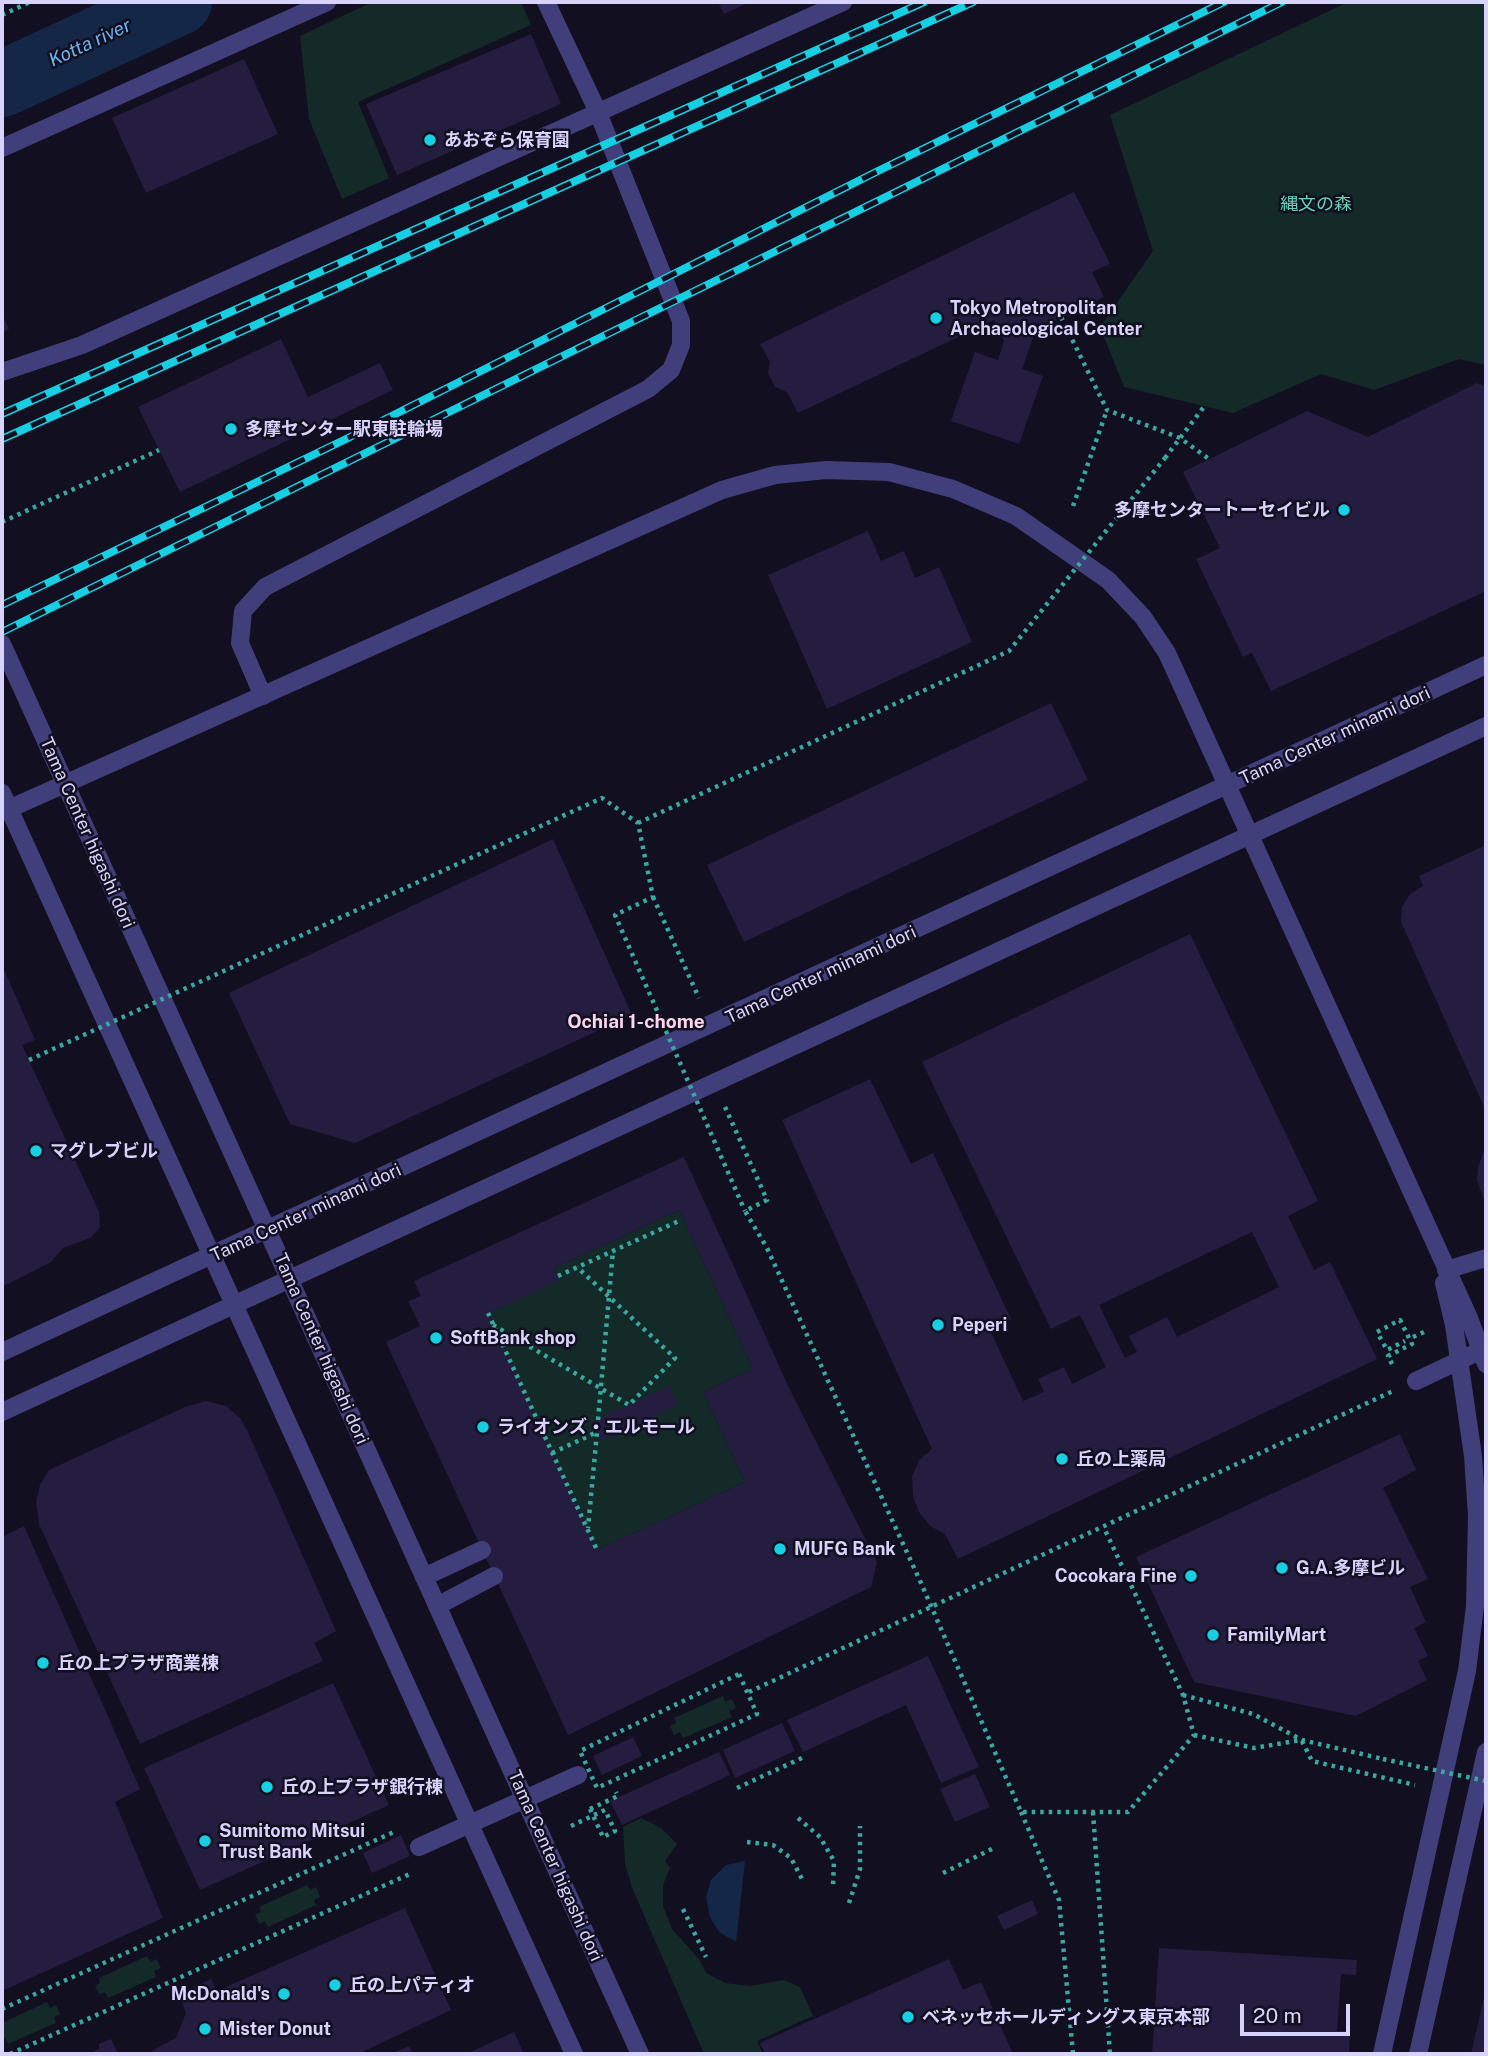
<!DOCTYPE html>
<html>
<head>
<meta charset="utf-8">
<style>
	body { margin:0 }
	#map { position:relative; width:1488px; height:2056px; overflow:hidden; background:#120f20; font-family:"Public Sans",sans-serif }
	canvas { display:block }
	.frame { position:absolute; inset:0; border:4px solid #d8d3fb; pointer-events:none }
	.scale { position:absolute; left:1240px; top:2004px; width:110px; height:32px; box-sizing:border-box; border:4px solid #d8d3fb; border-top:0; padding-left:9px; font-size:21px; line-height:24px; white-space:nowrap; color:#d8d3fb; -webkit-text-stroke:5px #120f20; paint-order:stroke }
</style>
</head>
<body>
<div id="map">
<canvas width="1488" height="2056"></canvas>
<div class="frame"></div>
<div class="scale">20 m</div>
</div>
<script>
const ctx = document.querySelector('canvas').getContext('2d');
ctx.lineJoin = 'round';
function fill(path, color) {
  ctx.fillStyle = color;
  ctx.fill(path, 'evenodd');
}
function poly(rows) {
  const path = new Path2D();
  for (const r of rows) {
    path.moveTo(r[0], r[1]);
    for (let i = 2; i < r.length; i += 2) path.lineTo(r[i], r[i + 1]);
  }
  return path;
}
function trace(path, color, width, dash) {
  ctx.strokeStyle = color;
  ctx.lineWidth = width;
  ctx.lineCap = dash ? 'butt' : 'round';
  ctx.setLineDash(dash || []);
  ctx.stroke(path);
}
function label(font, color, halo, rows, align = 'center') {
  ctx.font = font + ' "Public Sans","Noto Sans JP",sans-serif';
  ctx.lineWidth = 5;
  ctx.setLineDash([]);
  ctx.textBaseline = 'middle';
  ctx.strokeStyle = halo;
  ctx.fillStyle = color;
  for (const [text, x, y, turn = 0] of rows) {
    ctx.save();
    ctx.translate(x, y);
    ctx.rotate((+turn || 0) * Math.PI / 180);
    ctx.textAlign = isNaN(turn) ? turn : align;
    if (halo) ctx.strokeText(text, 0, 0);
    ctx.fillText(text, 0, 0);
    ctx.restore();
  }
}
fill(poly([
	[372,2,521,2,531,25,358,102,389,178,342,199,309,119,300,36],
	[1348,2,1486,2,1486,365,1459,359,1374,390,1321,374,1233,413,1124,387,1100,327,1153,251,1110,115],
	[679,1210,753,1369,703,1392,745,1482,597,1550,488,1313,559,1280,554,1268],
	[723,1696,725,1702,732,1699,736,1708,729,1711,732,1717,683,1738,680,1732,674,1735,670,1726,676,1723,674,1718],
	[641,1818,661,1828,677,1844,665,1861,670,1868,663,1885,663,1906,672,1929,699,1959,706,1973,725,1983,750,1986,784,1980,800,1987,813,2016,757,2041,763,2054,704,2054,631,1885,625,1863,623,1827],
	[307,1885,310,1890,316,1887,320,1897,314,1900,316,1905,268,1927,265,1921,259,1924,255,1914,261,1912,259,1907],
	[147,1956,150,1962,156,1959,161,1968,154,1971,156,1977,108,1998,105,1992,99,1994,95,1986,100,1983,99,1978],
	[47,2002,50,2008,56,2005,60,2014,54,2017,56,2023,8,2044,5,2038,2,2039,2,2023]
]), '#132a29');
fill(poly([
	[745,1861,736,1942,719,1932,710,1917,706,1897,711,1880,726,1865]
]), '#142746');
trace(poly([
	[2,84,179,2]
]), '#142746', 66);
fill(poly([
	[718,2,750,2,724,14],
	[531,34,561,104,397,175,366,104],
	[244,59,278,134,146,193,112,118],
	[1074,192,1110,264,1092,272,1104,297,1036,329,1022,369,1043,376,1019,444,951,421,975,352,998,360,1004,341,994,320,798,413,787,392,775,387,768,373,770,362,760,344],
	[2,314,9,329,2,333],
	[281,339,308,397,380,363,393,390,180,492,138,407],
	[1477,383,1486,387,1486,591,1271,691,1252,653,1243,657,1196,559,1220,548,1183,472,1307,411,1368,437],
	[868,531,881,561,904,551,915,578,939,567,972,642,827,709,768,575],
	[1051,703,1088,780,744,942,707,865],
	[553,839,632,1015,355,1143,290,1124,229,993],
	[1486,845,1486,1111,1401,922,1402,907,1410,894,1423,886,1419,876],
	[1190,934,1318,1201,1288,1216,1314,1270,1330,1262,1377,1359,958,1559,945,1534,930,1526,919,1512,913,1496,912,1477,919,1460,932,1449,782,1120,870,1079,911,1164,933,1153,1011,1319,990,1330,1023,1401,1044,1392,1038,1379,1064,1367,1072,1384,1106,1367,1080,1315,1051,1329,922,1062],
	[1252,1232,1279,1287,1177,1337,1167,1317,1129,1336,1137,1352,1125,1358,1099,1305],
	[2,965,35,1040,22,1045,99,1212,100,1228,90,1238,63,1248,51,1262,2,1287],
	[1486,1146,1486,1206,1477,1180,1478,1167],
	[684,1157,790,1390,877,1562,871,1587,568,1735,386,1342,420,1326,408,1301,421,1296,414,1281],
	[679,1210,753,1369,703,1392,745,1482,597,1550,488,1313,560,1280,554,1268],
	[669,1386,678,1405,601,1441,592,1422],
	[206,1401,226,1406,240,1418,247,1430,336,1631,314,1643,323,1661,140,1744,39,1524,36,1502,40,1485,49,1470,185,1407],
	[1400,1434,1416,1470,1383,1488,1428,1579,1410,1587,1426,1622,1414,1628,1428,1656,1418,1661,1427,1680,1356,1716,1194,1682,1136,1557],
	[24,1526,140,1789,115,1802,163,1918,2,1991,2,1537],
	[928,1656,979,1767,941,1783,906,1705,803,1752,787,1720],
	[333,1683,389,1805,200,1890,144,1768],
	[782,1723,795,1751,735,1778,723,1750],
	[633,1737,642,1756,602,1775,593,1756],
	[719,1752,730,1775,622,1825,610,1801],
	[975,1774,990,1807,955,1822,940,1789],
	[401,1835,410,1856,372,1873,363,1853],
	[1032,1900,1038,1914,1004,1930,997,1916],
	[405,1908,451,2010,358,2054,151,2054,153,2050,176,2038,186,2013,179,1993,211,1979,217,1991],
	[1159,1948,1357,1960,1356,1975,1341,1974,1337,2031,1350,2031,1349,2054,1152,2054],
	[949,1959,963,1990,981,1982,1013,2054,765,2054,760,2043],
	[1485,1993,1486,2054,1471,2054],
	[514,2032,524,2054,466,2054],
	[111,2039,118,2054,88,2054,99,2049,99,2044],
	[409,2046,413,2054,390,2054]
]), '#241d40');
trace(poly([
	[2,15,30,2],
	[1061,317,1107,410,1180,438,1209,459],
	[1165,458,1206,404],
	[1073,506,1107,410],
	[2,522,159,450],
	[653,897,699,998],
	[725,1107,767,1200,745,1211,767,1248,921,1583,1021,1812,1128,1812,1194,1735,1183,1695,1104,1528],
	[558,1276,681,1220],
	[488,1313,597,1550],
	[493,1325,629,1405,675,1358,577,1267],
	[1413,1337,1426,1331],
	[1392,1364,1388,1356,1412,1344,1400,1320,1377,1332,1387,1350,1405,1341],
	[598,1420,613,1251],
	[552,1453,597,1432,588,1528],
	[739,1674,757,1714,597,1788,580,1751,739,1674],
	[749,1692,1393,1391],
	[1183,1695,1253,1714,1302,1740,1383,1759],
	[1194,1735,1254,1748,1301,1740],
	[1302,1741,1312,1761,1415,1785],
	[737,1788,804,1757],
	[590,1809,618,1796,616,1792],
	[1021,1812,1059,1900,1073,2054],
	[1093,1812,1110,2054],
	[798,1818,820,1837,834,1861,833,1886],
	[571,1826,605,1810,615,1831,603,1837],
	[747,1842,773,1845,791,1858,802,1879],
	[943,1873,992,1849],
	[849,1903,860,1869,860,1826],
	[683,1909,706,1957],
	[2,2009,396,1831],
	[10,2054,412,1873]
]), '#3aa8a1', 4.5, [3.5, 5]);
trace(poly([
	[1446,1270,1486,1258],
	[424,1577,482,1550],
	[437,1606,494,1576]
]), '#413f7b', 18);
trace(poly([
	[2,148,327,2],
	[2,372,82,345,843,2],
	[263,696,240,643,243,611,265,587,648,389,671,370,681,345,681,321,597,110,546,2]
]), '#413f7b', 18);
trace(poly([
	[2,644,640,2054],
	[2,793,574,2054],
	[2,812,722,490,775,475,826,470,889,472,953,489,1016,516,1108,580,1143,617,1167,653,1469,1318,1486,1364],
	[2,1352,1486,665],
	[2,1412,1486,726],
	[1382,2054,1467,1671,1475,1606,1477,1516,1473,1456,1454,1325,1444,1283],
	[1418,2054,1486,1752]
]), '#413f7b', 18);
const rail = poly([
	[2,414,924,2],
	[2,439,973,2],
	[2,605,342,441,878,171,1224,2],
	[2,632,1282,2]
]);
trace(rail, '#17cfe3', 8);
trace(rail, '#120f20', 5, [16]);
trace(poly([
	[638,823,1009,651,1165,458],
	[29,1060,602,798,638,823,653,897,615,915,745,1211],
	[1383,1759,1486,1781],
	[590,1809,603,1837]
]), '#3aa8a1', 4.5, [3.5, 5]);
trace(poly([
	[1416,1381,1486,1348],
	[419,1847,578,1775]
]), '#413f7b', 18);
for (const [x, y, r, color] of [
	[430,140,7,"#17cfe3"],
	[936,318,7,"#17cfe3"],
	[231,429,7,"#17cfe3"],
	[1344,510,7,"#17cfe3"],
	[36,1151,7,"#17cfe3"],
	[938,1325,7,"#17cfe3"],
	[436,1338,7,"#17cfe3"],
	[483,1427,7,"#17cfe3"],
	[1062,1459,7,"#17cfe3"],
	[780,1549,7,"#17cfe3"],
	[1282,1568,7,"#17cfe3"],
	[1191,1576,7,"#17cfe3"],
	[1213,1635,7,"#17cfe3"],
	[43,1663,7,"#17cfe3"],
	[267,1787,7,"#17cfe3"],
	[205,1841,7,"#17cfe3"],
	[335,1985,7,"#17cfe3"],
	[284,1994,7,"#17cfe3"],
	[908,2017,7,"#17cfe3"],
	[205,2029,7,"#17cfe3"]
]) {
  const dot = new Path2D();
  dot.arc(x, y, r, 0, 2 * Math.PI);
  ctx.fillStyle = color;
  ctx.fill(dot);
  trace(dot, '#120f20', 2.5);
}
label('bold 18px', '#d8d3fb', '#120f20', [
	["あおぞら保育園",444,140],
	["Tokyo Metropolitan",950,308],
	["Archaeological Center",950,329],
	["多摩センター駅東駐輪場",245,429],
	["多摩センタートーセイビル",1330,510,"right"],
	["マグレブビル",50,1151],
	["Peperi",952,1325],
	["SoftBank shop",450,1338],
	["ライオンズ・エルモール",497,1427],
	["丘の上薬局",1076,1459],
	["MUFG Bank",794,1549],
	["G.A.多摩ビル",1296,1568],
	["Cocokara Fine",1177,1576,"right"],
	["FamilyMart",1227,1635],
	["丘の上プラザ商業棟",57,1663],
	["丘の上プラザ銀行棟",281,1787],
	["Sumitomo Mitsui",219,1831],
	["Trust Bank",219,1852],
	["丘の上パティオ",349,1985],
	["McDonald's",270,1994,"right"],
	["ベネッセホールディングス東京本部",922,2017],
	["Mister Donut",219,2029]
], 'left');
label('18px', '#67d3b8', '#120f20', [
	["縄文の森",1316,204]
]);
label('18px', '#d8d3fb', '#120f20', [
	["Tama Center minami dori",1335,736,-25],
	["Tama Center higashi dori",87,833,66],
	["Tama Center minami dori",821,975,-25],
	["Tama Center minami dori",306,1213,-25],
	["Tama Center higashi dori",321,1349,66],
	["Tama Center higashi dori",555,1866,66]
]);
label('italic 19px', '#6cb3f0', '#120f20', [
	["Kotta river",90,43,-25]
]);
label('bold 19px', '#fbd5ed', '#120f20', [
	["Ochiai 1-chome",636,1022]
]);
</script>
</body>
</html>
